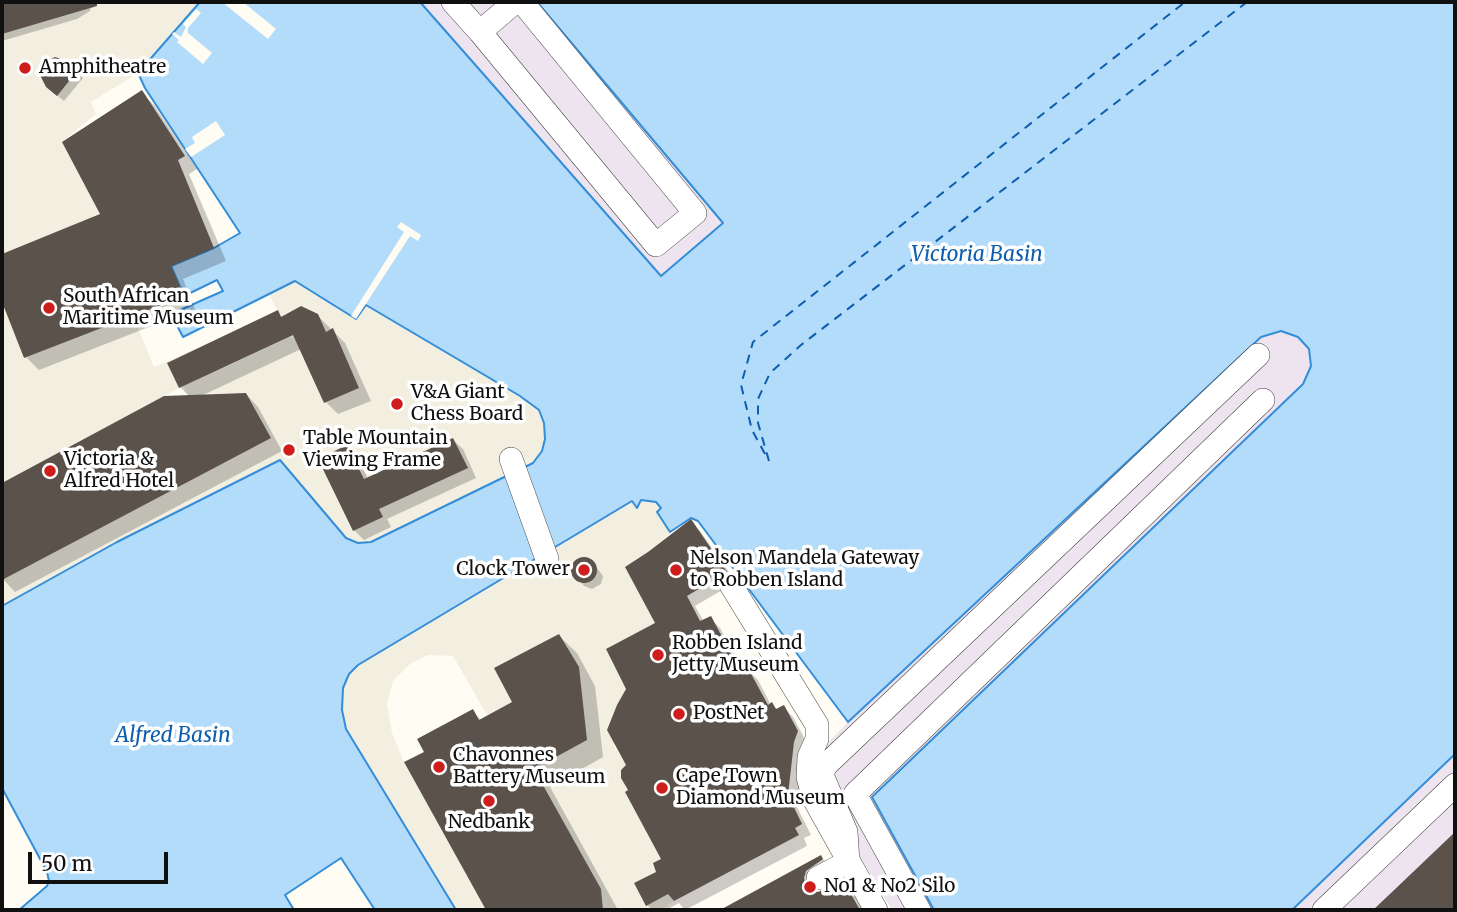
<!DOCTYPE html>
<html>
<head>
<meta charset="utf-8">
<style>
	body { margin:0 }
	#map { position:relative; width:1457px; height:912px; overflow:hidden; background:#fffdf3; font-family:Merriweather,serif }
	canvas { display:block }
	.frame { position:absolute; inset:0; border:4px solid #101010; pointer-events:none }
	.scale { position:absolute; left:28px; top:852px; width:140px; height:32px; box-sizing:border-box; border:4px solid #101010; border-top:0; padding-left:9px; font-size:21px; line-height:24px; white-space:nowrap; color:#101010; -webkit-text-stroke:5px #fff; paint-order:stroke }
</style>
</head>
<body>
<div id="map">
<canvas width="1457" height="912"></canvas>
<div class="frame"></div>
<div class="scale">50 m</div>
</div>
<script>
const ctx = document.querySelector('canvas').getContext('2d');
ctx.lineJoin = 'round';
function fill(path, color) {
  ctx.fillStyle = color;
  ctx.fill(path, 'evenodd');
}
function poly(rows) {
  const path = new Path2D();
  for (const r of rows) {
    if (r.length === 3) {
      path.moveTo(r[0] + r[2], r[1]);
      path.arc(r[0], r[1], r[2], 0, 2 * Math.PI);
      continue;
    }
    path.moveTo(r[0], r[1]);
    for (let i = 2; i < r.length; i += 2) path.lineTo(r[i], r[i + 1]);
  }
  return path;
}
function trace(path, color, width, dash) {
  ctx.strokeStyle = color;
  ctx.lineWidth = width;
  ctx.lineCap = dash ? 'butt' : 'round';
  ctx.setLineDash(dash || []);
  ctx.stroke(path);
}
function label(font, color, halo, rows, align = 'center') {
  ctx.font = font + ' Merriweather,serif';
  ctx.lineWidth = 7;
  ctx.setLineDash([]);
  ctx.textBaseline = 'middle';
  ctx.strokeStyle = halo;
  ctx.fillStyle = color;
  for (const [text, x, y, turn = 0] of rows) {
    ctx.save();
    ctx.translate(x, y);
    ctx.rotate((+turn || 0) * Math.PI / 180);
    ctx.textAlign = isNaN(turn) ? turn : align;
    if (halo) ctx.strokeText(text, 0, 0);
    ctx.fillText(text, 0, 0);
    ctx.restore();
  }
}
fill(poly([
	[420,2,537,2,724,223,661,276],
	[1281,331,1298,337,1309,349,1311,366,1303,384,872,796,934,910,892,910,850,840,814,757,848,722,1261,337],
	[1455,754,1455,910,1292,910]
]), '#eee4ef');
fill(poly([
	[85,2,200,2,138,73,91,102,96,114,62,142,100,213,92,217,154,367,211,342,224,368,289,337,303,342,324,403,359,388,333,329,326,332,318,314,301,306,281,317,269,294,295,281,356,319,366,305,520,396,539,410,544,423,545,439,542,451,533,463,371,542,358,543,346,538,280,460,117,542,2,606,2,580,271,438,246,393,207,394,192,402,183,386,2,483,2,302,24,358,112,323,73,226,2,254,2,34,71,14],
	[453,438,468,467,380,472],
	[348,445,382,517,353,531,318,459],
	[632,500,638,508,640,500,657,502,662,508,657,512,671,533,648,552,625,567,655,623,606,649,627,690,612,716,615,748,627,764,620,775,661,859,656,872,635,883,668,894,674,901,660,910,603,910,601,889,534,769,587,740,579,668,487,715,453,656,428,655,410,664,393,681,387,704,392,733,404,762,486,910,456,910,346,729,342,710,343,688,349,674,358,665]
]), '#f2eee0');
const water = poly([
	[200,2,420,2,661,276,723,223,537,2,1455,2,1455,754,1292,910,934,910,872,797,1303,384,1311,366,1309,349,1298,337,1281,331,1261,337,848,722,698,521,691,518,670,532,657,512,661,508,656,502,641,500,637,508,632,501,358,665,349,674,343,688,342,710,346,729,456,910,375,910,341,858,285,895,294,910,19,910,47,886,49,881,47,872,2,788,2,606,117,542,280,460,346,538,358,543,371,542,533,463,542,451,545,439,544,423,539,410,520,396,366,305,356,319,295,281,183,337,171,314,223,291,217,280,184,296,171,266,214,248,240,233,145,88,138,73,200,2]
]);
fill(water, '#b3dcfb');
trace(water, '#338dd9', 2);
fill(poly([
	[222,2,243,2,276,29,268,39],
	[196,9,201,13,188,28,188,33,212,53,203,64,177,42,179,40,172,34,174,32,181,37,186,27,183,24],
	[216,121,225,135,191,157,185,149,195,143,192,137],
	[401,222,421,235,418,241,410,236,356,319,351,316,404,232,397,227]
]), '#fffdf3');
fill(poly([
	[2,2,89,2,91,6,90,11,77,19,2,41],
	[77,72,83,78,64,101,54,93],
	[141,92,154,105,197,169,189,174,226,261,183,279,195,309,39,370,26,357,2,298,2,256,102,214],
	[278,313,283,318,317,315,345,343,371,401,338,414,326,402,301,349,201,396,246,394,258,407,282,451,15,592,2,578,2,485,165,397,190,397,180,387,169,364],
	[453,440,463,449,476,478,387,519,391,527,364,540,354,530,347,447,357,456,368,479],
	[690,521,700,531,736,582,695,606,704,622,710,618,720,628,744,672,748,670,758,680,771,705,778,710,783,707,793,717,807,743,803,752,797,807,811,835,804,838,807,846,685,910,679,903,666,910,653,910,647,905,663,860,628,765,657,624],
	[583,558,592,561,603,576,601,584,592,589,584,586,573,571,575,563],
	[559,636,577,653,595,686,603,757,550,787,618,910,488,910,406,763,426,753,473,711,481,720,514,703],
	[1455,834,1455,910,1375,910],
	[821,857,834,870,818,884,816,893,843,882,856,895,864,910,725,910]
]), '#0003');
trace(poly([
	[765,454,752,430,741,385,753,342,1185,2],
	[769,461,758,423,758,399,770,373,801,345,1247,2]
]), '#0d5eae', 2, [9, 7]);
fill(poly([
	[2,2,97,2,97,6,2,34],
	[55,57,67,61,78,70,57,96,46,87,40,75,43,63],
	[142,90,185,156,178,160,214,248,171,266,184,296,24,358,2,302,2,254,100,214,62,142],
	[301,306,318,314,326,332,333,328,359,388,324,403,293,335,179,388,167,363,278,310,281,317],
	[246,393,271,438,2,580,2,483,164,396],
	[453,438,468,468,379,509,383,517,353,531,318,459,347,445,364,479],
	[691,519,727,572,687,596,700,621,711,616,741,672,748,668,768,705,772,702,776,709,784,705,798,731,794,742,788,795,802,824,795,828,799,835,674,901,668,894,646,906,634,883,656,872,653,863,661,859,625,792,628,790,621,778,621,770,626,765,607,730,617,705,626,689,606,649,655,623,625,567,648,552],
	[584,570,13],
	[559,634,579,667,587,740,534,769,601,889,603,910,486,910,404,762,424,752,417,739,473,709,479,720,512,702,494,668],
	[1455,832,1455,910,1373,910,1391,893],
	[821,855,823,859,806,871,804,878,806,885,811,890,818,892,843,880,860,910,720,910]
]), '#5a524b');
const minor = poly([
	[453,2,480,32],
	[515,2,480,32,656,245,695,213,522,2],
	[511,459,547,559],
	[731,585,817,725,817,739,809,757,808,777,814,799,876,910],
	[818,878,848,862,846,832,822,775,825,766,1258,355],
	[919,910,855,794,1263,400],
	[1324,910,1455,785]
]);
trace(minor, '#434343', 24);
trace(minor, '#fff', 23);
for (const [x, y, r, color] of [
	[25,68,7,"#ce1d1b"],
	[49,308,7,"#ce1d1b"],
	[397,404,7,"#ce1d1b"],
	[289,450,7,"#ce1d1b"],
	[50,471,7,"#ce1d1b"],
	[584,570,7,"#ce1d1b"],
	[676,570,7,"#ce1d1b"],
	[658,655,7,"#ce1d1b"],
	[679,714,7,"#ce1d1b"],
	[439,767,7,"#ce1d1b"],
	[662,788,7,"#ce1d1b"],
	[489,801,7,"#ce1d1b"],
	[810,887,7,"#ce1d1b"]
]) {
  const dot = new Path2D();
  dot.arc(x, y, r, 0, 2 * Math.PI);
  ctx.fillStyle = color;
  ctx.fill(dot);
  trace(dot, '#fff', 2.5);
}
label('19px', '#101010', '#fff', [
	["Amphitheatre",39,68],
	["South African",63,297],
	["Maritime Museum",63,319],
	["V&A Giant",411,393],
	["Chess Board",411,415],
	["Table Mountain",303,439],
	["Viewing Frame",303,461],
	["Victoria &",64,460],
	["Alfred Hotel",64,482],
	["Nelson Mandela Gateway",690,559],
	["to Robben Island",690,581],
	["Clock Tower",570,570,"right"],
	["Robben Island",672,644],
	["Jetty Museum",672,666],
	["PostNet",693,714],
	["Chavonnes",453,756],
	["Battery Museum",453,778],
	["Cape Town",676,777],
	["Diamond Museum",676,799],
	["Nedbank",489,823,"center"],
	["No1 & No2 Silo",824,887]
], 'left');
label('italic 21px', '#0d5eae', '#fff', [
	["Victoria Basin",977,255],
	["Alfred Basin",173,736]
]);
</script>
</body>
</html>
